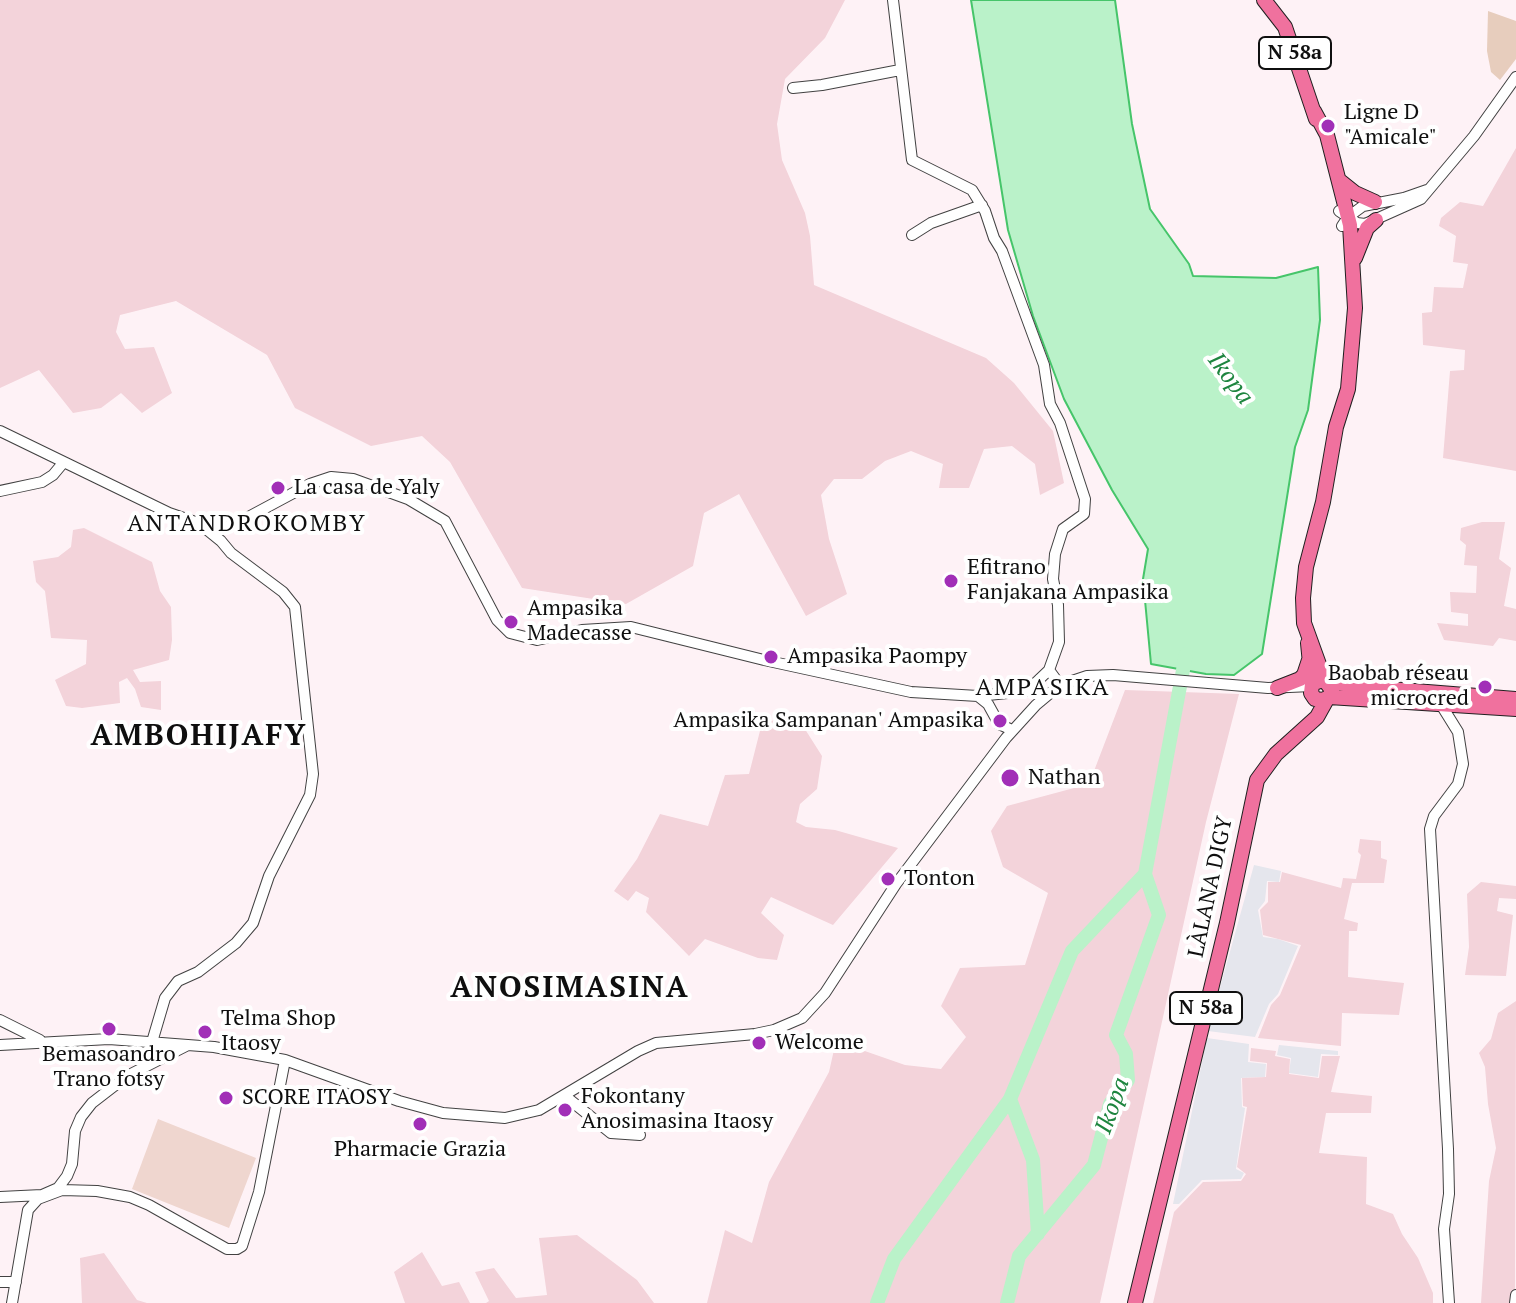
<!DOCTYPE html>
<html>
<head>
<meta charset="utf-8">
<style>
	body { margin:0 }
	canvas { display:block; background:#fef2f6 }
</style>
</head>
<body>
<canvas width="1516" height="1303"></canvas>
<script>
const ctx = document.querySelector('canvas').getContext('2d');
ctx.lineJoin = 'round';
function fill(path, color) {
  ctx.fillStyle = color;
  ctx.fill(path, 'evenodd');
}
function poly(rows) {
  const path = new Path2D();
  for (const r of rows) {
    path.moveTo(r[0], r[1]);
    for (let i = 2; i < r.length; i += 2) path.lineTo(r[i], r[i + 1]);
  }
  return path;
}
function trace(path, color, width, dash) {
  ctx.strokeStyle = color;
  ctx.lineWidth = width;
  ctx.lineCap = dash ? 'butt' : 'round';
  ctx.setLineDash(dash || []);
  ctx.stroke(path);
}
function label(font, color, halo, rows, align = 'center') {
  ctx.font = font + ' "PT Serif",serif';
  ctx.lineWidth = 8;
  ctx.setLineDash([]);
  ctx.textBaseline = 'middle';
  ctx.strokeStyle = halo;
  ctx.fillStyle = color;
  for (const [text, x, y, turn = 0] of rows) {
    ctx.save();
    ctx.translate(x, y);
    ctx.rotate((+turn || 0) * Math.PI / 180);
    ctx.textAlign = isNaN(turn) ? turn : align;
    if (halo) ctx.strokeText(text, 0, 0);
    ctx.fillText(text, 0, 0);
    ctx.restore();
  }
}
fill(poly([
	[1254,865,1281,871,1279,882,1267,881,1265,901,1258,910,1263,937,1278,939,1298,946,1278,994,1269,1004,1255,1037,1208,1031],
	[1207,1038,1249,1044,1248,1062,1266,1064,1265,1077,1241,1078,1242,1107,1245,1108,1236,1169,1244,1173,1241,1179,1202,1180,1179,1204,1173,1204],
	[1279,1045,1338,1051,1338,1055,1321,1054,1318,1077,1289,1073,1291,1058,1277,1055]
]), '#e5e6ed');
fill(poly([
	[0,0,845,0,825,38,785,79,777,124,782,160,805,213,810,236,814,285,986,358,1014,383,1053,431,1064,483,1040,495,1035,464,1012,446,984,449,969,488,939,488,943,464,911,451,885,461,862,479,834,479,821,495,829,539,847,594,806,616,739,494,704,513,693,566,626,604,522,588,450,462,422,436,371,446,295,408,267,355,176,301,120,315,116,332,125,349,154,347,172,393,142,413,121,393,101,408,73,413,39,370,0,388],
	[1516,148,1516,471,1443,458,1450,371,1464,370,1465,350,1423,345,1422,313,1432,312,1434,287,1463,288,1468,264,1453,262,1456,236,1439,226,1441,218,1460,202,1483,206],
	[1482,522,1505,522,1499,559,1511,568,1504,606,1516,609,1516,641,1499,638,1493,646,1444,640,1437,623,1468,626,1468,614,1451,612,1450,592,1476,593,1477,566,1464,565,1466,545,1460,540,1461,528],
	[84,528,152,562,160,591,171,607,172,640,169,660,133,670,140,682,161,681,161,710,141,707,135,689,127,678,119,682,120,703,82,708,66,706,55,680,86,664,87,640,51,638,45,591,36,582,33,561,58,557,71,547,73,530],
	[1125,690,1239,694,1206,822,1100,1303,707,1303,725,1230,752,1243,769,1182,829,1072,836,1041,905,1065,941,1069,966,1037,941,1006,960,968,1025,965,1048,893,1003,867,991,831,1007,806,1089,784],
	[785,718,803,726,822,756,817,789,800,804,796,822,806,827,835,830,898,848,833,925,771,897,761,913,784,935,777,960,758,958,705,939,689,956,646,912,649,898,636,891,628,901,614,891,637,859,660,814,708,826,725,775,749,774,762,723],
	[1360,839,1381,841,1381,858,1387,860,1384,883,1352,883,1344,919,1358,923,1357,931,1349,931,1348,977,1404,983,1399,1015,1342,1013,1341,1046,1258,1038,1271,1005,1280,995,1301,945,1263,935,1260,910,1268,902,1268,882,1280,882,1282,872,1341,888,1343,878,1356,879,1361,855,1358,852],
	[1481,882,1516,886,1516,899,1499,898,1497,911,1513,915,1506,976,1465,975,1469,947,1467,894],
	[1516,1001,1515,1303,1481,1303,1489,1181,1496,1148,1488,1104,1485,1067,1479,1053,1491,1039,1498,1013],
	[1251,1048,1276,1051,1275,1056,1290,1059,1289,1074,1319,1078,1322,1056,1340,1056,1331,1092,1372,1096,1371,1113,1326,1113,1319,1153,1367,1157,1366,1204,1393,1214,1402,1234,1418,1258,1433,1293,1433,1303,1153,1303,1174,1212,1203,1182,1241,1181,1246,1174,1237,1167,1247,1107,1243,1106,1242,1078,1266,1077,1267,1063,1250,1061],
	[577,1235,637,1280,654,1303,486,1303,489,1301,475,1272,494,1268,516,1298,547,1295,539,1238],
	[422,1252,442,1286,459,1282,470,1303,405,1303,394,1272],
	[104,1253,137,1300,147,1303,82,1303,80,1258]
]), '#f3d3da');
fill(poly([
	[1488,11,1516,21,1516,59,1500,80,1491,72,1487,51]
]), '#e7cdbd');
fill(poly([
	[158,1119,256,1158,229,1228,132,1189]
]), '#efd6cf');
const water = poly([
	[971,0,1115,0,1132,124,1150,209,1189,264,1193,276,1276,278,1318,267,1320,320,1308,410,1295,447,1262,654,1234,675,1206,674,1151,664,1143,579,1148,549,1112,490,1064,399,1033,316,1008,230,971,0]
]);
fill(water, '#baf2c9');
trace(water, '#46c56a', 2);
trace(poly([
	[1010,1099,1033,1160,1038,1234],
	[877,1303,894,1259,1010,1099,1072,951,1145,874],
	[1007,1303,1019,1256,1094,1165,1110,1104,1128,1080,1126,1054,1116,1035,1159,915,1145,874,1186,654]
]), '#baf2c9', 14);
const minor = poly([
	[893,0,912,160,972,190,985,211,994,238,1002,251,1044,365,1050,404,1060,423,1085,499,1084,514,1063,529,1055,554,1053,579,1058,605,1059,642,1049,670,1060,685],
	[793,88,822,85,900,70],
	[1339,211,1357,223,1365,224,1421,199,1474,136,1516,77],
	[1342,226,1348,217,1363,206,1404,198,1427,190],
	[912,235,931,223,982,205],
	[0,431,169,513,210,527,226,527,241,521,310,484,331,477,353,479,408,499,445,521,497,620,510,633,537,640,582,630,631,627,764,660,911,692,978,696,1027,691,1049,670],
	[0,491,42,482,53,475,63,463],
	[978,696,988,704,999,724,1012,730],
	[1440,703,1458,732,1463,764,1458,784,1434,816,1430,829,1448,1149,1449,1194,1444,1229,1449,1303],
	[0,1020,40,1040],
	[152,1042,165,998,178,981,198,972,236,943,253,923,269,876,310,795,313,774,295,607,283,592,231,553,221,541,205,528],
	[0,1045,109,1039,214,1047,285,1060,399,1101,443,1113,505,1118,539,1110,638,1051,656,1043,755,1034,774,1030,802,1018,825,993,896,884,1006,738,1036,705,1060,685,1087,676,1113,675,1268,688,1311,686],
	[565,1096,611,1133,640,1135],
	[0,1197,42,1195,58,1188,67,1176,72,1164,75,1131,81,1117,92,1103,127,1076,188,1045],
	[0,1282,16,1282],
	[12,1303,28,1210,38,1199,62,1190,97,1191,130,1197,149,1205,227,1249,237,1249,242,1246,259,1192,285,1060],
	[1515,1303,1516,1295]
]);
const major = poly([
	[1264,0,1285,27,1316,119],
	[1314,111,1327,135,1350,225,1355,308,1348,389,1336,427,1323,502,1306,567,1303,598,1304,623,1325,681,1332,690,1329,697,1323,700,1315,699,1311,693,1312,684,1322,680,1325,681,1337,683,1377,688,1516,699],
	[1340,181,1355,193,1375,202],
	[1355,258,1367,228,1376,220],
	[1308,643,1312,684],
	[1277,688,1300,679,1304,675,1309,660],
	[1329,697,1516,709],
	[1135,1303,1227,923,1257,780,1276,754,1317,717,1327,699]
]);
trace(minor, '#424242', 12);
trace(major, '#202020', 16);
trace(minor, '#fff', 10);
trace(major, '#f0719e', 14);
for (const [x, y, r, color] of [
	[1328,126,8,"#a12fb7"],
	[278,488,8,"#a12fb7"],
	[951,581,8,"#a12fb7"],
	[511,622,8,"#a12fb7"],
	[771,657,8,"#a12fb7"],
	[1485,687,8,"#a12fb7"],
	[1000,721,8,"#a12fb7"],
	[1010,778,10,"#a12fb7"],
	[888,879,8,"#a12fb7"],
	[109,1029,8,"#a12fb7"],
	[205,1032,8,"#a12fb7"],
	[759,1043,8,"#a12fb7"],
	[226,1098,8,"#a12fb7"],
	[565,1110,8,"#a12fb7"],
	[420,1124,8,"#a12fb7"]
]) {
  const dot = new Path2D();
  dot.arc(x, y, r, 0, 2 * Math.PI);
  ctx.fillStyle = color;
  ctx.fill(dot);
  trace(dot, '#fff', 3);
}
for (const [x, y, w] of [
	[1295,53,72],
	[1206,1008,72]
]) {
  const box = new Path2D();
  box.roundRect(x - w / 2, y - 16, w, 32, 6);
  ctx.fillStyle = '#fff';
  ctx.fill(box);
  trace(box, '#0f0f0f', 2);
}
label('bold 20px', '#0f0f0f', null, [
	["N 58a",1295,53],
	["N 58a",1206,1008]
]);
label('22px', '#0f0f0f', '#fff', [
	["Ligne D",1344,113],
	["\"Amicale\"",1344,138],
	["La casa de Yaly",294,488],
	["Efitrano",967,568],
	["Fanjakana Ampasika",967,593],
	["Ampasika",527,609],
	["Madecasse",527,634],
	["Ampasika Paompy",787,657],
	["Baobab réseau",1469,674,"right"],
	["microcred",1469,699,"right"],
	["Ampasika Sampanan' Ampasika",984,721,"right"],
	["Nathan",1028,778],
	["Tonton",904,879],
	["Telma Shop",221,1019],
	["Itaosy",221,1044],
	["Welcome",775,1043],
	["Bemasoandro",109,1055,"center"],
	["Trano fotsy",109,1080,"center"],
	["Fokontany",581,1097],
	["Anosimasina Itaosy",581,1122],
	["SCORE ITAOSY",242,1098],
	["Pharmacie Grazia",420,1150,"center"]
], 'left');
label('22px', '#0f0f0f', '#fff', [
	["LÀLANA DIGY",1211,887,-78]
]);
label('italic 24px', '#1e853f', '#fff', [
	["Ikopa",1230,379,53],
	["Ikopa",1113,1106,-70]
]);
ctx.letterSpacing = '2px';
label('24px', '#0f0f0f', '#fff', [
	["ANTANDROKOMBY",247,524],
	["AMPASIKA",1043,688]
]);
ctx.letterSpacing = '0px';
ctx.letterSpacing = '2px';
label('bold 30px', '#0f0f0f', '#fff', [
	["AMBOHIJAFY",199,736],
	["ANOSIMASINA",570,988]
]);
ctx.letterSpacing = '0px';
</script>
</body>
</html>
